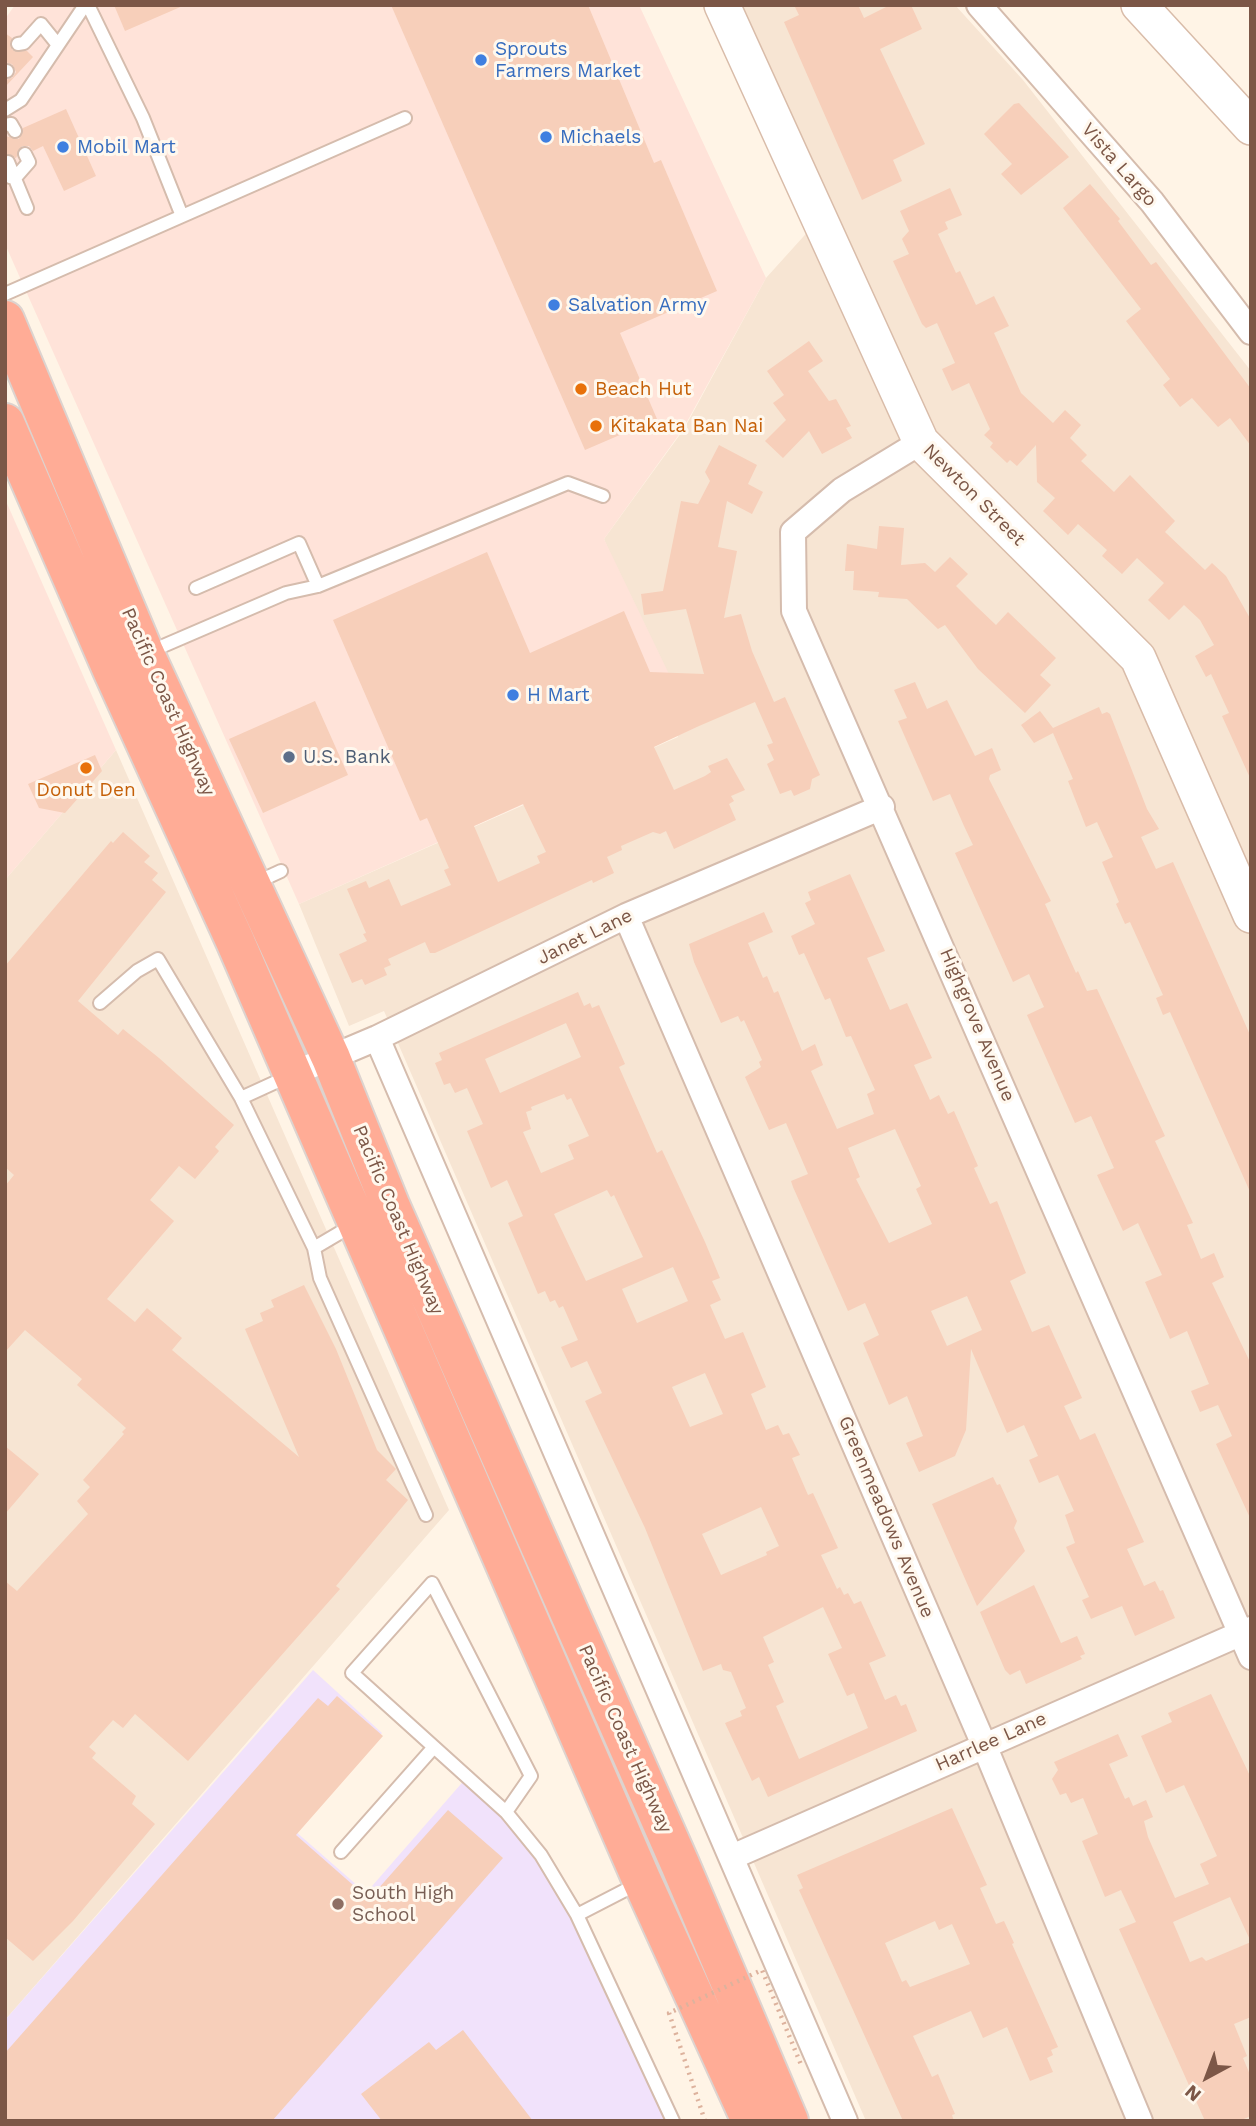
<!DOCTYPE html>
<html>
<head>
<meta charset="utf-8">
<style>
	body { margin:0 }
	#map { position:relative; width:1256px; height:2126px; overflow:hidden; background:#fff4e6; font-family:"Work Sans",sans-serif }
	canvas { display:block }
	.frame { position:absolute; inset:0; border:7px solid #7c5747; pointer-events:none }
	.north { position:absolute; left:1172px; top:2042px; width:70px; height:70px; -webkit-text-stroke:5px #fff8ee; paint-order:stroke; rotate:221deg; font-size:19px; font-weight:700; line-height:28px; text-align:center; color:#7c5747 }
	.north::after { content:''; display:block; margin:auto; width:24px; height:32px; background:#7c5747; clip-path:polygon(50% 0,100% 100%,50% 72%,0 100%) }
</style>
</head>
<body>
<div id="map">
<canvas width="1256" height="2126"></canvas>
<div class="frame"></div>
<div class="north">N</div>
</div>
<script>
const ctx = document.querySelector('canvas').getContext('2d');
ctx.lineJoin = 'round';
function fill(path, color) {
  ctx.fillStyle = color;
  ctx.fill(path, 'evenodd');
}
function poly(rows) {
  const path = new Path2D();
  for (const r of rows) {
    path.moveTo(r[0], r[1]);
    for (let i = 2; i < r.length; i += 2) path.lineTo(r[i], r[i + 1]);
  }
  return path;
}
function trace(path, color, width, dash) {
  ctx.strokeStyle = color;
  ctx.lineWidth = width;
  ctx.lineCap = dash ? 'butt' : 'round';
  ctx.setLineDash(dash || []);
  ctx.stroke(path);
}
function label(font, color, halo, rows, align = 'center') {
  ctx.font = font + ' "Work Sans",sans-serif';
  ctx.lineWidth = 6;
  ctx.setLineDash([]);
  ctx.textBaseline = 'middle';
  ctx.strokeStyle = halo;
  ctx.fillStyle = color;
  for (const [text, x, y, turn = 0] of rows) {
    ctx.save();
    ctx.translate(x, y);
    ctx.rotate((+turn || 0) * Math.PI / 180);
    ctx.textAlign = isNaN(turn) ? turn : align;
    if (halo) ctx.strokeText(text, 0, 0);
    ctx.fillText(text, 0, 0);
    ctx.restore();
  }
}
fill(poly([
	[741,5,955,5,1023,80,1251,371,1251,2121,866,2121,384,1011,349,1026,299,904,678,737,604,539,684,429,766,278,831,206],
	[116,750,449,1510,5,2020,5,880]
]), '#f7e5d3');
fill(poly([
	[15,5,639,5,766,278,683,429,604,539,695,728,299,904,5,244,5,19],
	[5,499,116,750,5,880]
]), '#ffe3d9');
fill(poly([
	[313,1670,382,1733,295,1831,366,1893,467,1777,506,1812,577,1915,673,2121,5,2121,5,2020]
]), '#f1e2fb');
fill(poly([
	[114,5,185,5,125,31],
	[391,5,588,5,654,163,661,160,717,291,620,333,657,419,585,450],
	[794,5,858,5,864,18,890,5,911,5,922,29,880,49,925,144,893,160,902,181,862,200,784,22,799,15],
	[5,33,12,38,12,50,27,51,33,57,5,87,5,80,12,78,16,72,12,64,5,62],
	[1019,103,1069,157,1021,195,1001,174,1012,164,984,134,1014,104],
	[66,109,96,176,64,191,43,146,33,151,29,146,22,146,16,158,5,154,5,136,19,139,23,128],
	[1090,184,1120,219,1118,221,1151,265,1156,262,1251,389,1251,446,1230,418,1218,427,1192,398,1180,407,1163,385,1170,379,1126,321,1141,309,1063,208],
	[950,188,962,215,945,222,948,229,938,234,956,273,960,271,976,305,994,296,1009,326,994,333,1021,393,1053,423,1065,410,1081,425,1070,438,1087,455,1081,461,1114,492,1130,475,1175,521,1165,532,1205,570,1212,563,1226,576,1251,620,1251,780,1222,716,1229,713,1211,674,1206,677,1195,656,1214,645,1200,620,1184,605,1169,620,1148,600,1164,583,1137,558,1122,574,1102,556,1107,550,1078,524,1068,535,1043,511,1055,498,1037,482,1036,445,1017,466,1010,460,1007,463,990,447,993,443,984,435,990,429,969,383,952,391,942,369,955,363,937,323,926,328,922,324,893,261,909,254,902,239,909,231,900,211],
	[809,341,823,361,808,371,829,401,836,399,851,426,846,428,852,438,822,454,809,431,783,458,765,441,786,420,773,403,784,395,767,371],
	[719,445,757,465,748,484,763,492,752,514,727,501,718,547,737,551,724,618,741,614,752,651,774,702,785,697,820,775,812,779,810,789,794,796,791,790,780,794,767,764,774,760,767,745,773,743,755,702,699,726,654,747,674,790,705,776,711,772,708,766,727,758,745,790,731,796,734,801,729,804,736,820,674,849,666,831,660,834,653,832,621,846,622,850,607,857,614,873,593,883,592,880,435,953,430,953,425,942,388,959,391,965,384,968,387,975,365,985,362,979,352,983,339,954,367,941,363,934,366,933,347,889,366,881,369,888,389,879,401,906,451,885,444,870,449,868,427,818,420,821,333,620,487,552,530,653,624,611,650,672,704,674,686,609,644,615,641,594,663,591,681,501,698,504,710,481,705,472],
	[523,804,546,852,537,856,540,863,498,882,474,826],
	[879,526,904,528,901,565,925,563,935,572,950,557,968,574,956,586,976,606,996,625,1008,612,1056,658,1040,675,1051,685,1025,713,978,669,945,625,938,629,907,599,878,597,879,592,853,590,854,571,845,571,847,544,877,549],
	[915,682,927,709,947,700,975,756,992,748,1001,770,990,775,989,779,1051,901,1045,904,1076,973,1078,971,1087,991,1097,989,1165,1136,1155,1141,1193,1223,1187,1225,1201,1259,1214,1253,1224,1277,1212,1283,1251,1364,1251,1520,1216,1444,1232,1436,1218,1405,1200,1412,1191,1391,1209,1384,1187,1331,1170,1339,1145,1282,1162,1275,1138,1223,1123,1231,1097,1175,1114,1168,1091,1116,1075,1123,1027,1015,1044,1007,1029,974,1013,982,955,853,973,845,964,826,950,794,933,801,898,721,907,718,894,690],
	[315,701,348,775,263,813,229,739],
	[1099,707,1102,714,1107,712,1110,714,1147,809,1159,829,1141,837,1156,869,1173,862,1251,1037,1251,1194,1170,1012,1163,1015,1156,998,1163,995,1130,922,1125,924,1116,904,1119,902,1102,862,1113,857,1097,822,1086,827,1068,781,1073,779,1053,733,1034,743,1021,725,1040,711,1053,728],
	[95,755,102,771,65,813,39,808,28,784],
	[123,832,150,856,144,862,158,873,152,880,166,892,78,1001,118,1035,123,1029,159,1058,234,1125,215,1147,219,1151,195,1179,179,1166,150,1200,174,1221,107,1299,135,1322,147,1308,182,1338,172,1350,299,1457,245,1329,263,1321,260,1313,274,1307,271,1300,304,1285,336,1349,377,1450,396,1469,386,1480,408,1500,336,1586,340,1589,188,1761,135,1714,123,1728,113,1720,89,1747,96,1753,92,1758,136,1796,132,1804,155,1824,73,1921,33,1961,5,1937,5,1581,17,1591,88,1514,77,1501,90,1487,83,1480,124,1434,122,1432,126,1428,77,1385,82,1379,25,1330,5,1352,5,1186,14,1175,5,1167,5,966,111,841,113,843],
	[850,874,885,951,867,958,890,1010,907,1003,932,1058,914,1065,930,1100,939,1095,948,1114,954,1111,978,1166,974,1168,990,1204,997,1201,1026,1273,1010,1281,1032,1332,1049,1325,1082,1398,1064,1406,1080,1440,1095,1433,1144,1542,1127,1549,1144,1586,1155,1581,1160,1591,1163,1590,1175,1618,1135,1636,1122,1606,1091,1619,1082,1600,1089,1597,1066,1547,1075,1543,1065,1515,1074,1511,1058,1475,1039,1483,1029,1460,1038,1456,1024,1425,1007,1433,971,1349,966,1430,955,1456,919,1472,906,1443,923,1436,907,1396,889,1405,863,1343,879,1335,865,1303,848,1311,793,1187,791,1181,808,1174,786,1123,769,1130,745,1077,761,1067,759,1062,762,1060,744,1020,741,1022,738,1016,721,1023,694,962,689,944,764,912,773,932,748,943,763,978,767,976,774,993,778,991,802,1051,815,1044,823,1065,811,1071,837,1129,874,1114,867,1094,875,1090,851,1036,846,1037,830,998,825,1000,804,953,799,955,791,936,815,924,805,903,811,900,808,892],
	[895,1129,921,1186,916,1189,932,1224,889,1243,856,1179,860,1177,848,1148],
	[967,1296,982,1330,947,1346,931,1311],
	[578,992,584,1006,590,1003,592,1008,599,1005,625,1064,619,1067,657,1153,662,1150,705,1242,720,1278,712,1281,721,1300,710,1305,725,1339,743,1332,766,1387,751,1394,766,1430,778,1425,783,1435,789,1433,800,1455,792,1458,808,1495,813,1493,838,1548,821,1555,837,1589,840,1587,844,1595,848,1593,854,1604,861,1601,886,1656,869,1663,885,1700,896,1695,901,1706,906,1704,917,1731,768,1797,759,1777,752,1781,725,1723,742,1716,740,1711,746,1708,731,1672,723,1670,721,1664,703,1671,645,1528,585,1401,602,1393,587,1361,571,1368,561,1347,578,1340,563,1306,559,1308,555,1300,550,1302,545,1291,538,1294,508,1223,523,1216,507,1180,491,1188,473,1145,467,1131,483,1124,467,1088,455,1093,450,1083,444,1085,435,1063,442,1060,439,1053],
	[566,1023,581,1057,500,1093,485,1059],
	[564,1094,567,1100,571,1098,589,1136,568,1145,574,1159,541,1173,523,1132,531,1129,526,1112,532,1110,531,1107],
	[607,1190,611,1197,614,1195,643,1257,586,1281,554,1214],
	[673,1267,688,1301,637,1323,622,1289],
	[705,1373,723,1414,690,1427,672,1387],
	[761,1507,779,1546,766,1552,767,1555,721,1575,702,1534],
	[823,1607,842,1648,828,1654,847,1696,854,1693,868,1728,799,1759,776,1706,784,1702,768,1665,774,1662,763,1637],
	[5,1446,39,1474,5,1514],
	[993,1477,997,1485,1000,1484,1017,1521,1014,1528,1025,1551,977,1606,932,1504],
	[1034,1585,1061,1643,1077,1636,1085,1654,1080,1656,1082,1659,1026,1684,1020,1670,1010,1675,1005,1670,980,1612],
	[1211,1694,1251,1778,1251,2017,1234,2024,1247,2056,1243,2058,1251,2077,1251,2116,1239,2121,1205,2121,1119,1929,1136,1922,1121,1890,1105,1897,1082,1841,1098,1834,1083,1798,1071,1803,1066,1793,1060,1795,1052,1779,1058,1770,1054,1762,1118,1734,1128,1756,1109,1764,1125,1799,1129,1797,1133,1806,1146,1800,1153,1817,1144,1821,1148,1837,1175,1898,1209,1884,1200,1864,1217,1856,1202,1823,1184,1785,1166,1793,1141,1736,1172,1722,1168,1713],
	[1230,1897,1251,1942,1206,1961,1202,1957,1190,1962,1173,1922],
	[337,1696,383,1736,296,1835,369,1899,448,1810,503,1858,272,2121,5,2121,5,2053,318,1698,328,1706],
	[952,1808,987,1885,980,1888,996,1924,1004,1921,1014,1943,1012,1944,1058,2047,1051,2050,1053,2055,1047,2058,1053,2072,1030,2081,1007,2027,983,2038,971,2011,913,2036,932,2077,938,2074,955,2114,952,2115,954,2121,903,2121,799,1890,803,1888,797,1875],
	[935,1921,939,1930,952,1924,970,1964,910,1987,906,1980,902,1982,885,1943],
	[463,2030,533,2121,382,2121,361,2094,429,2042,436,2050]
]), '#f7cfba');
const lane = poly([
	[88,5,143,118,182,216],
	[18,44,24,43,41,24,58,45],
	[5,71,7,71],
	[5,110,21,100,85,5],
	[5,125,11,124,15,131],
	[8,162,27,208],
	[10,177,15,178,29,162,25,154],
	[5,294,405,118],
	[196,588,299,543,318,586],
	[149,652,286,593,318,586,568,483,603,496],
	[255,883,281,871],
	[100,1003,137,971,158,959,241,1098,314,1248],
	[241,1098,289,1076],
	[353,1225,314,1248,320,1278,426,1515],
	[506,1812,531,1776,432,1583,352,1673,506,1812,541,1855,577,1915,673,2121],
	[341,1852,434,1747],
	[577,1915,639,1883]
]);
const street = poly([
	[979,5,1152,202,1251,332],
	[921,442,842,490,793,532,794,611,1251,1657],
	[626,916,984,1745,1140,2121],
	[377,1038,845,2121],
	[292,1074,377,1038,626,916,882,807],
	[732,1857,1251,1629]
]);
const secondary = poly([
	[722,5,921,442,1138,658,1251,915],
	[1139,5,1251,127]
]);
const highway = poly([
	[5,320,145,654,331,1058,391,1207,680,1864,789,2121],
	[5,423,112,670,235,941,642,1881,751,2121]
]);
trace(lane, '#d5bcad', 16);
trace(street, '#d5bcad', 28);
trace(secondary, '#d9bca9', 38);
trace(highway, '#ddd3cf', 42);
trace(lane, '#fff', 12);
trace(street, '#fff', 24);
trace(secondary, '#fff', 35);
trace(highway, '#ffac96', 38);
trace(poly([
	[705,2121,669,2013,762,1970,802,2067]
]), '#ddb29d', 4.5, [2, 5]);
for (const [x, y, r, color] of [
	[481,60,7,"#3f7fe0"],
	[546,137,7,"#3f7fe0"],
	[63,147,7,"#3f7fe0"],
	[554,305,7,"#3f7fe0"],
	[581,389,7,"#e8710a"],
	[596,426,7,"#e8710a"],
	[513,695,7,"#3f7fe0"],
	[289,757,7,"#5c6f8a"],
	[86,768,7,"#e8710a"],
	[338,1904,7,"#8d6e63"]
]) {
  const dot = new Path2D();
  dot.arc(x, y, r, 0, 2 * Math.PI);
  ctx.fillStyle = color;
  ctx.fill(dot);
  trace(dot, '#fff8ee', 2.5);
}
label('19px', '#366cbe', '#fff8ee', [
	["Sprouts",495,49],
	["Farmers Market",495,71],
	["Michaels",560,137],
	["Mobil Mart",77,147],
	["Salvation Army",568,305],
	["H Mart",527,695]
], 'left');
label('19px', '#7c5747', '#fff8ee', [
	["Vista Largo",1119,165,49],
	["Newton Street",974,495,45],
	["Pacific Coast Highway",168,702,66],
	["Janet Lane",585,937,-26],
	["Highgrove Avenue",977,1025,67],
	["Pacific Coast Highway",398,1220,67],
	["Greenmeadows Avenue",886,1517,67],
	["Pacific Coast Highway",625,1739,66],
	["Harrlee Lane",991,1742,-24]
]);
label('19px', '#c56008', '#fff8ee', [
	["Beach Hut",595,389],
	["Kitakata Ban Nai",610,426],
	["Donut Den",86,790,"center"]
], 'left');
label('19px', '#4e5e75', '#fff8ee', [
	["U.S. Bank",303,757]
], 'left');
label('19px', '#785e54', '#fff8ee', [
	["South High",352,1893],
	["School",352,1915]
], 'left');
</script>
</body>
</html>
